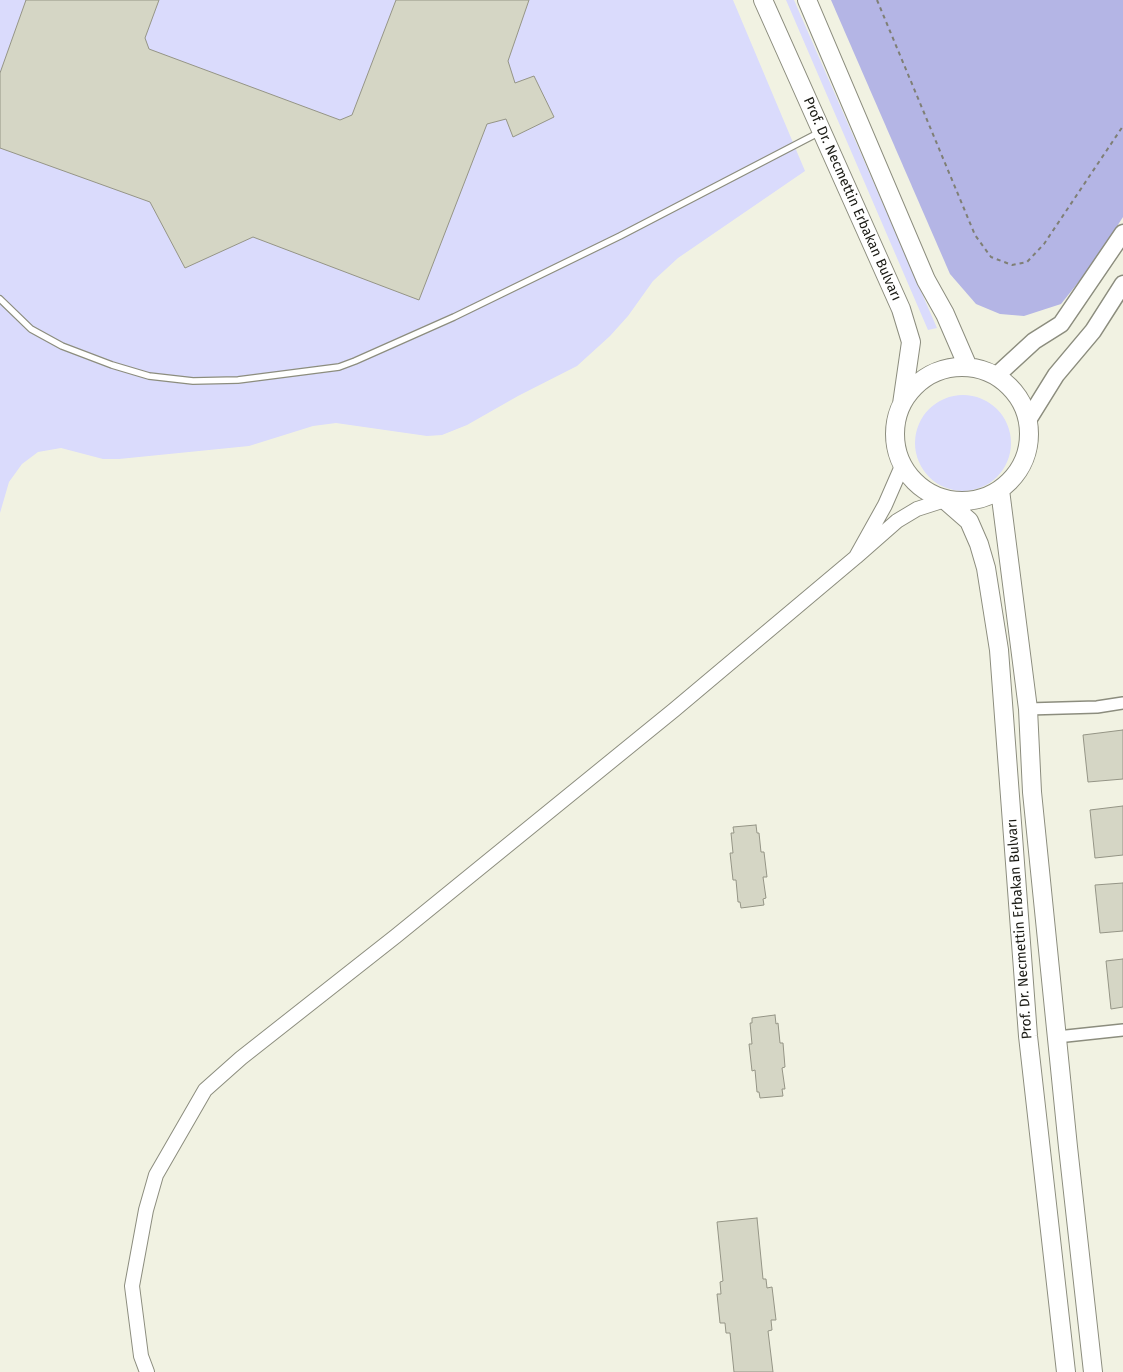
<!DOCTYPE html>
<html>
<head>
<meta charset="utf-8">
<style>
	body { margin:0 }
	canvas { display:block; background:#f1f2e2 }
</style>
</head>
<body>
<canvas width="1123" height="1372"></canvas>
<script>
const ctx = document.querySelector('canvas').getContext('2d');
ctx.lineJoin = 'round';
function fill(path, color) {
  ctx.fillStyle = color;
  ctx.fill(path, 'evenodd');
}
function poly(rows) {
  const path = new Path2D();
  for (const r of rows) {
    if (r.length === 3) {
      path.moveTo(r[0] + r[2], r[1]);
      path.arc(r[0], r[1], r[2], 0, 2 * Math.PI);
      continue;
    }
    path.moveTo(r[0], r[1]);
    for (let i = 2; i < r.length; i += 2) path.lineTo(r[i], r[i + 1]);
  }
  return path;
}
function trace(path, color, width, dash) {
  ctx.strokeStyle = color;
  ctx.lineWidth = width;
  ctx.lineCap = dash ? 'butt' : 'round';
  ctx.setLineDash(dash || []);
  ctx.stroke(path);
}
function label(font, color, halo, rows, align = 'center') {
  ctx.font = font + ' "Fira Sans",sans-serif';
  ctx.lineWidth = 4;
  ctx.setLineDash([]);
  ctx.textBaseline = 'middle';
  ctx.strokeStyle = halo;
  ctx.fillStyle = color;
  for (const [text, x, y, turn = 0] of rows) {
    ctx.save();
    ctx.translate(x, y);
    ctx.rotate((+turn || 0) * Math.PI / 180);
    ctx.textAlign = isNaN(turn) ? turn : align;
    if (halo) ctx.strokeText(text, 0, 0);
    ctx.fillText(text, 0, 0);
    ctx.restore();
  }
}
fill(poly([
	[0,0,733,0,805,171,678,258,653,281,628,316,610,336,577,366,518,396,467,425,442,435,427,436,336,423,313,426,249,446,119,459,103,459,61,448,38,452,22,464,9,482,0,513],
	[786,0,794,0,937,328,928,330],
	[963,443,48]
]), '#dadbfc');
fill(poly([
	[831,0,1123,0,1123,217,1089,269,1061,304,1024,316,1000,314,976,304,950,274]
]), '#b4b5e5');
const building = poly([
	[26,0,159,0,145,38,149,49,340,120,352,115,396,0,529,0,508,61,515,83,534,76,554,117,513,137,506,119,487,124,419,300,253,237,185,268,150,202,0,148,0,73,26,0],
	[1123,730,1123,779,1088,782,1083,735,1123,730],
	[1123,806,1123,855,1095,858,1090,810,1123,806],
	[756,825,757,833,759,833,761,852,764,852,767,877,763,877,766,898,763,899,764,905,741,908,740,902,738,902,736,880,733,880,730,853,733,853,731,833,734,833,733,827,756,825],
	[1123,883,1123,931,1100,933,1095,885,1123,883],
	[1123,959,1123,1007,1111,1009,1106,961,1123,959],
	[775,1015,776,1024,778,1023,780,1043,783,1043,785,1067,782,1068,785,1089,782,1089,783,1096,760,1098,759,1092,757,1092,755,1070,752,1071,749,1044,752,1044,750,1023,752,1023,752,1018,775,1015],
	[757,1218,763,1279,766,1279,767,1288,772,1287,776,1320,771,1320,772,1330,768,1331,773,1372,734,1372,730,1333,726,1333,725,1323,720,1323,717,1294,721,1294,720,1282,723,1281,717,1222,757,1218]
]);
fill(building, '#d5d6c5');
trace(building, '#959586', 1);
const service = poly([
	[0,299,31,329,62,346,112,365,149,376,193,381,238,380,339,367,355,361,454,317,620,236,820,132]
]);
const minor = poly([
	[1028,709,1097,707,1123,703],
	[1057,1037,1123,1030]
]);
const tertiary = poly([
	[902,466,885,505,856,557,897,521,917,509,945,500],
	[147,1372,141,1356,132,1286,146,1210,156,1175,205,1090,241,1058,396,936,674,710,856,557]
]);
const secondary = poly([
	[996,376,1034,341,1061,324,1123,233],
	[1028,420,1056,375,1093,331,1123,284]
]);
const primary = poly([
	[763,0,901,309,911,342,902,404],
	[807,0,926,280,945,314,968,367],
	[962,434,67],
	[1000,490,1028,709,1032,792,1068,1147,1093,1372],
	[945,500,969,521,979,544,986,568,999,650,1028,1036,1066,1372]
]);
trace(service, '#8c8d7e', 8);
trace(minor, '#8c8d7e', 14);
trace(tertiary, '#8c8d7e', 16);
trace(secondary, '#8c8d7e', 19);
trace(primary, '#8c8d7e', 20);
trace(poly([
	[877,0,975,235,991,257,1012,265,1027,262,1044,244,1123,126]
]), '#7f7f75', 2, [4, 4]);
trace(service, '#fff', 5.5);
trace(minor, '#fff', 11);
trace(tertiary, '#fff', 14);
trace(secondary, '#fff', 16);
trace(primary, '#fff', 18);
label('14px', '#1b1b15', '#fff', [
	["Prof. Dr. Necmettin Erbakan Bulvarı",852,199,66],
	["Prof. Dr. Necmettin Erbakan Bulvarı",1020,929,-94]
]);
</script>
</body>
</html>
